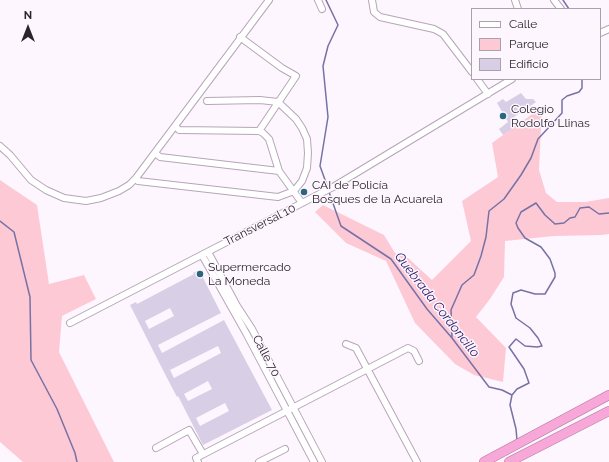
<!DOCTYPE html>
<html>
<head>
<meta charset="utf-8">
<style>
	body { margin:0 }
	#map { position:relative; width:609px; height:462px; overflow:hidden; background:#fef6fe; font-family:Raleway,sans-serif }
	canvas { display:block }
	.legend { position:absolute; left:471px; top:8px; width:130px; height:72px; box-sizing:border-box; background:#fef6fe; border:1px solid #aaa2aa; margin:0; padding:5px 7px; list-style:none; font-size:12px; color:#2b242b }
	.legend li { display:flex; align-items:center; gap:8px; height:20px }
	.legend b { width:20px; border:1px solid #aaa2aa }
	.north { position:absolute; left:8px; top:8px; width:40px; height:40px; -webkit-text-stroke:3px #fef6fe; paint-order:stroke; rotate:0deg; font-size:11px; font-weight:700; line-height:16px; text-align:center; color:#2b242b }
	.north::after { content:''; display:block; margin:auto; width:14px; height:18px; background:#2b242b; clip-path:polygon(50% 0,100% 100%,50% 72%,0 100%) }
</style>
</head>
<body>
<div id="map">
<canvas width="609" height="462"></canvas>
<ul class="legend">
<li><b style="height:5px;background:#fff"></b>Calle</li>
<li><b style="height:11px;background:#fdc9d5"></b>Parque</li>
<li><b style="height:11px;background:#d8cee5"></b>Edificio</li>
</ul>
<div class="north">N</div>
</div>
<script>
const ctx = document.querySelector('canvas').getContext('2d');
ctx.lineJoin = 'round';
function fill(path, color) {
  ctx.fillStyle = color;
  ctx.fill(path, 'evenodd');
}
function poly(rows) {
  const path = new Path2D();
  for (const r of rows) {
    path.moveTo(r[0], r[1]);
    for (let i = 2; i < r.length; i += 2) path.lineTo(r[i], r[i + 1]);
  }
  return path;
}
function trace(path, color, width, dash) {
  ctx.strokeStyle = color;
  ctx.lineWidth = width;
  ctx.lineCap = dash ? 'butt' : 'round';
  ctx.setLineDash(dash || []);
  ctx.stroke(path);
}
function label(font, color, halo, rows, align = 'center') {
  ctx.font = font + ' Raleway,sans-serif';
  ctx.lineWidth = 3;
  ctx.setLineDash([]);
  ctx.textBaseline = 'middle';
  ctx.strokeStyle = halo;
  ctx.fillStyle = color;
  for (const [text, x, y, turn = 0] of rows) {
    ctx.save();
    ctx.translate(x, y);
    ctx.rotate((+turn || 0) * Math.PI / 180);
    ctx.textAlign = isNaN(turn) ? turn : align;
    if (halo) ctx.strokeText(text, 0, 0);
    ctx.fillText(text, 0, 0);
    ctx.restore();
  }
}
fill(poly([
	[542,107,539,170,546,193,557,202,585,202,609,198,609,234,602,235,554,236,505,241,504,277,490,299,476,317,506,348,503,382,474,375,455,364,415,323,386,261,346,243,315,212,323,205,384,235,395,253,408,258,432,280,471,241,462,201,498,177,492,143],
	[0,180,37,205,49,284,84,275,96,299,62,316,59,352,114,462,23,462,0,442]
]), '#fdc9d5');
trace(poly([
	[326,0,338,25,328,46,323,66,328,117,320,166,328,188],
	[563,0,569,9],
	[329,192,341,226,391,259,427,309,452,338,489,387,502,390,512,395],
	[0,221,14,232,30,297,31,360,57,409,75,453,77,462],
	[452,338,451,310,462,285,474,275,481,256,486,237,489,211,504,199,521,175,531,158,538,139,562,113,562,100,567,96,579,92,582,88,582,79],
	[517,440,516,429,510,405,512,395,517,389,529,383,524,369,509,347,516,339,525,346,537,347,542,346,538,338,530,328,516,318,511,304,513,293,521,290,535,294,545,294,555,277,555,273,550,259,541,247,525,238,518,228,516,223,521,212,536,203,545,215,555,224,564,223,570,218,575,217,580,208,589,207,599,214,609,213]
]), '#7672a5', 1.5);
fill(poly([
	[521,93,526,99,533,99,536,102,514,117,519,124,503,135,499,129,508,122,497,103,503,99,506,102],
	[199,270,221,313,158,345,162,353,224,320,272,410,203,445,178,396,177,397,167,378,130,305,136,302,137,304,194,274,193,273],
	[170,308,174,316,149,329,145,321],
	[218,346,221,353,174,378,170,370],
	[208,381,212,389,188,401,184,394],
	[225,403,229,411,200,426,196,418]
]), '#d8cee5');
const minor = poly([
	[318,0,322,9],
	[372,0,374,12,380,17,434,29,443,34,472,72],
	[515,0,518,9],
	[554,0,561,9],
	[600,33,609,29],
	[240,37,282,68,296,76,259,131],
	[477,79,488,94],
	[175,126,179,130,259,131,263,133,269,139,279,171,302,203],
	[0,146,10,155,31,180,46,190,64,198,86,201,101,198,119,191,129,185,136,178,269,0],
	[155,153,160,157,279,171],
	[136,178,138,181,278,197,294,191,302,181,307,168,308,153,307,139,302,128,296,119,278,102,260,100,207,101],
	[208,252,237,306,252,329,322,462],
	[202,255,246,333,314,462],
	[70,323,333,187,512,79],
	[346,344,356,348,417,462],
	[156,448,189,430,203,454],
	[198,462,196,458,408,348,414,351,419,361],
	[259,462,285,449]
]);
const highway = poly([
	[484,462,609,395],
	[509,462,609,411]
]);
trace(minor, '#b7a5b8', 8);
trace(highway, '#b07a9b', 10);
trace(minor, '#fff', 6);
trace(highway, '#f7a8d8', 9);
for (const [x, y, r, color] of [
	[503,116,4,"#2a677e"],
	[304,192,4,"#2a677e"],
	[200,274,4,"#2a677e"]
]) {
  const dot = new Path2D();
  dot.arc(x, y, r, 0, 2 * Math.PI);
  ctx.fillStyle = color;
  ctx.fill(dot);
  trace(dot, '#fef6fe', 1.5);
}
label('12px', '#2b242b', '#fef6fe', [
	["Colegio",511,109],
	["Rodolfo Llinas",511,123],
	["CAI de Policía",312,185],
	["Bosques de la Acuarela",312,199],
	["Supermercado",208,267],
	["La Moneda",208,281]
], 'left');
label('12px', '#2b242b', '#fef6fe', [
	["Transversal 10",260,225,-27],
	["Calle 70",266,356,62]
]);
label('italic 13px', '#2c1c6c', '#fef6fe', [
	["Quebrada Cordoncillo",437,305,52]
]);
</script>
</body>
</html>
